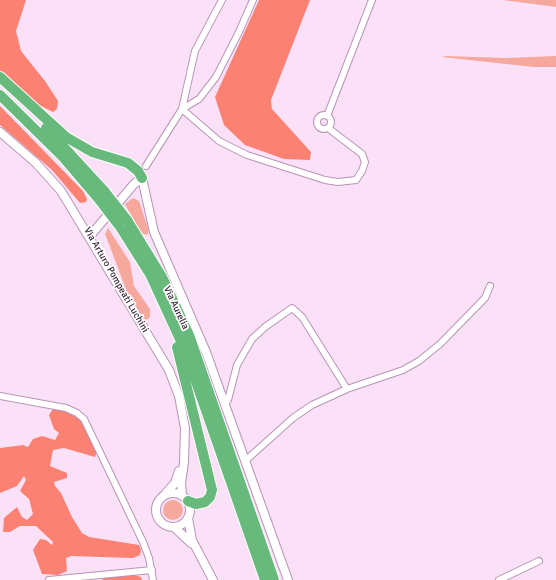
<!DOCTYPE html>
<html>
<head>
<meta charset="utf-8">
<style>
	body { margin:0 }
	canvas { display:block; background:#fae1f8 }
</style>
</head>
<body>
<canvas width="556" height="580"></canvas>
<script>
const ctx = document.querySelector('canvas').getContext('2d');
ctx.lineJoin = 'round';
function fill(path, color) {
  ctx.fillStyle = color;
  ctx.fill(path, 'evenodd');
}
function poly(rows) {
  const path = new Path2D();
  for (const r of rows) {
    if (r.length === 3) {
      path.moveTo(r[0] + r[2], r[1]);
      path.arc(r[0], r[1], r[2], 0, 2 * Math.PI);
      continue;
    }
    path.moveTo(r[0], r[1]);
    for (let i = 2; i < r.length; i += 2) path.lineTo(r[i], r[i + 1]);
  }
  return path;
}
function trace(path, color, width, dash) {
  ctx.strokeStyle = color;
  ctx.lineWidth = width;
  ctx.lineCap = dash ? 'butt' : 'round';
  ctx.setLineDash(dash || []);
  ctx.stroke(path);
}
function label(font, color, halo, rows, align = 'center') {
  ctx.font = font + ' Signika,sans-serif';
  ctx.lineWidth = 3.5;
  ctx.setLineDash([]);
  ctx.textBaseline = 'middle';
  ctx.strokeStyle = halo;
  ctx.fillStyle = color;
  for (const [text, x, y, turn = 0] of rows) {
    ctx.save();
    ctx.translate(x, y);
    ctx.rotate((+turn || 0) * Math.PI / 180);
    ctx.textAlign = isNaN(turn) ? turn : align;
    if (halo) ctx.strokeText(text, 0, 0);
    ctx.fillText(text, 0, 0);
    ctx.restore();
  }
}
fill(poly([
	[503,0,556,0,556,7],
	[445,56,506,58,556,56,556,67,534,67,442,57],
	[133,198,139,201,149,231,147,235,141,233,125,204],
	[108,228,130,262,134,286,150,309,150,317,145,321,126,289,105,234],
	[173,510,10]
]), '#f7a89c');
fill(poly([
	[0,0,26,0,16,31,21,51,45,81,58,101,57,109,53,112,35,103,0,71],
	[259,0,310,0,271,100,272,109,311,152,310,160,284,159,245,145,224,125,215,97],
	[0,106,83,191,87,199,86,202,80,203,52,170,0,125],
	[53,409,64,411,80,419,97,452,95,457,64,448,53,450,50,466,67,473,67,478,54,482,55,486,61,493,72,517,82,533,89,537,139,545,141,550,140,555,133,558,71,556,66,558,67,571,58,575,42,574,33,550,40,539,46,540,52,545,53,542,36,526,20,526,10,532,3,532,4,518,17,507,22,517,27,520,33,514,29,499,20,491,26,480,24,476,17,486,0,493,0,448,23,445,28,447,33,439,42,436,55,440,59,433,54,429,49,415],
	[134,575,141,577,142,580,102,580,104,578]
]), '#fb8272');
const minor = poly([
	[222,0,195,51,182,109,219,141,247,155,325,180,338,182,356,180,362,171,365,162,362,154,328,128],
	[324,122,7],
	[327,116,372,0],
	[146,166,182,109,199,99,216,77,239,32,253,0],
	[0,396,66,408,77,413,84,419,143,542,149,558,153,580],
	[224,403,228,400,237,365,252,339,265,327,292,308,302,317,347,389],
	[245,461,293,418,312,405,347,389,403,370,419,361,440,344,485,298,490,286],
	[49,580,152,570],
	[499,580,539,561]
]);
const tertiary = poly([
	[0,132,36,163,61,191,169,370,179,396,185,428,184,463,181,483,182,495],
	[90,236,134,184,142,178,154,232,206,352,288,580],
	[173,510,17],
	[166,493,175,483,179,471],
	[188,518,192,540,213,580],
	[174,527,191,543]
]);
const trunk = poly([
	[0,77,66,137,92,152,128,163,138,171,142,178],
	[0,95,63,157,98,198],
	[46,128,105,192],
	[127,220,162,277,189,335,274,580],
	[121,228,150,274,185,350,265,580],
	[177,347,212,490,210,497,205,502,196,504,188,501]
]);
trace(minor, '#ba93b7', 8);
trace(tertiary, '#ba93b7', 10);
trace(trunk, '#fff', 12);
trace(minor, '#fff', 6);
trace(tertiary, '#fff', 8);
trace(trunk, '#68ba7c', 10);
const trunkBridge = poly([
	[105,192,127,220],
	[98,198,121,228]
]);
trace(trunkBridge, '#fff', 12, []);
trace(trunkBridge, '#68ba7c', 10);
label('10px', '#392a38', '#fff', [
	["Via Arturo Pompeati Luchini",116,280,60],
	["Via Aurelia",176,308,65]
]);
</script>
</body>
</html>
